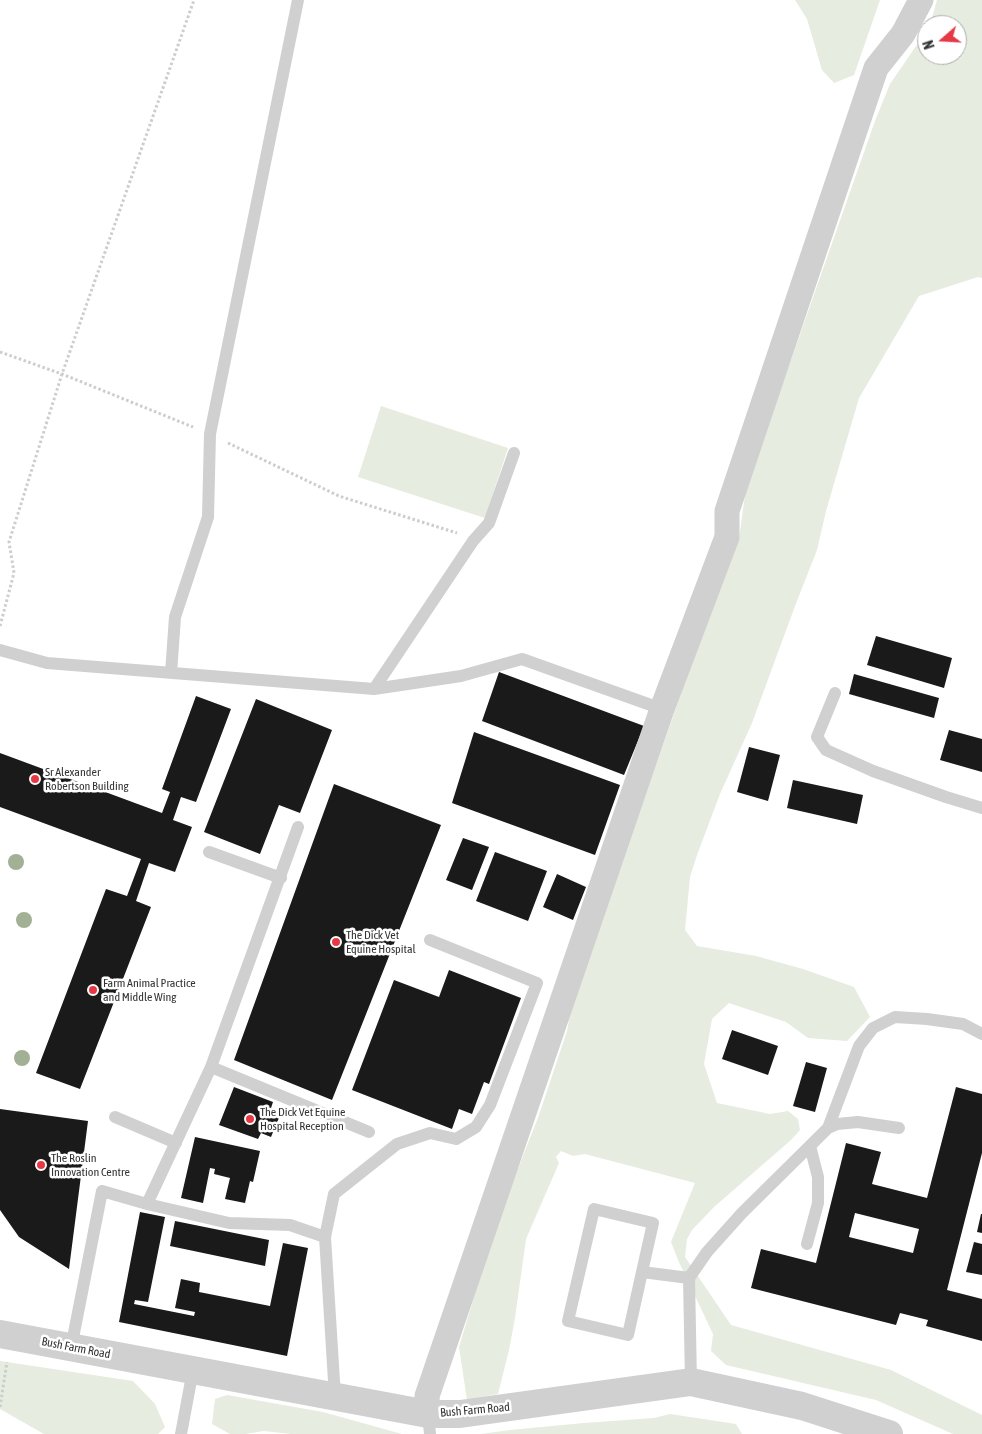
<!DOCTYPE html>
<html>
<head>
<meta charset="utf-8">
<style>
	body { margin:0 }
	#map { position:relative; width:982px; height:1434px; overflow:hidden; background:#fff; font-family:"Asap Condensed",sans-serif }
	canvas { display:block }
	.north { position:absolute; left:917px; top:15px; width:50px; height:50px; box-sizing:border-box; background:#fff; border:1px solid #adadad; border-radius:50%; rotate:251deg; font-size:14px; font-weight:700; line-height:20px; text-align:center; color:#333 }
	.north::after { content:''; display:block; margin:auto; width:18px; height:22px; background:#e63946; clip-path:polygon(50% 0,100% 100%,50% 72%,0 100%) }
</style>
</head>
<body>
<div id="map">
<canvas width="982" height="1434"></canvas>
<div class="north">N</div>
</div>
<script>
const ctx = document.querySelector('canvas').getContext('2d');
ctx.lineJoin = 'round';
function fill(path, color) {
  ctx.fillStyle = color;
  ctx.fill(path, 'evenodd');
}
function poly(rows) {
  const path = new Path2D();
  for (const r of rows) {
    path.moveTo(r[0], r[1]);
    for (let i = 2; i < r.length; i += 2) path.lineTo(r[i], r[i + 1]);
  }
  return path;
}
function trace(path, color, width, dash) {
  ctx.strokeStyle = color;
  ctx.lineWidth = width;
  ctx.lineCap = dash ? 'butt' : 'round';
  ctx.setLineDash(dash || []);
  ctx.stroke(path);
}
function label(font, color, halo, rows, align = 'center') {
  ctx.font = font + ' "Asap Condensed",sans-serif';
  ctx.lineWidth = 5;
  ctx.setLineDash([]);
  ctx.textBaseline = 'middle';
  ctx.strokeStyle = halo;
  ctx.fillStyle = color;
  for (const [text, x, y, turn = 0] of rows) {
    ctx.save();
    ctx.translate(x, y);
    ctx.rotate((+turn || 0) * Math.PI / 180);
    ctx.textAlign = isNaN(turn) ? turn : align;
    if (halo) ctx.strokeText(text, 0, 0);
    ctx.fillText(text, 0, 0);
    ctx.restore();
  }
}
fill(poly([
	[795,0,880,0,854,75,834,83,822,70,807,19],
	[937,0,982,0,982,278,978,277,919,296,859,398,826,511,817,550,795,606,752,723,720,794,697,855,690,877,685,930,697,946,756,956,803,969,854,987,870,1017,847,1041,808,1038,786,1022,729,1003,712,1019,704,1064,717,1103,770,1114,788,1111,798,1119,800,1130,791,1140,714,1207,692,1230,687,1239,685,1257,731,1325,891,1370,982,1415,982,1434,953,1434,876,1400,726,1365,711,1351,713,1334,678,1260,671,1242,695,1183,585,1154,573,1156,561,1151,556,1157,559,1163,526,1239,515,1318,509,1350,498,1394,467,1400,459,1347,494,1230,539,1115,567,1031,575,987,617,867,649,785,692,662,739,539,746,488,875,121,890,84,927,30,927,55,957,55,957,25,930,25],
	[381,406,508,448,485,518,358,477],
	[0,1361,133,1381,155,1404,165,1427,158,1434,44,1434,0,1409],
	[227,1395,323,1412,402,1434,291,1434,264,1431,245,1434,230,1434,212,1424,215,1399],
	[670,1414,736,1424,742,1434,481,1434,510,1430,584,1423,654,1418]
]), '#e6ecdf');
fill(poly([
	[876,636,952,658,944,688,867,665],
	[499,672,644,726,624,775,482,721],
	[854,674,939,698,934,718,849,694],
	[196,696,231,709,196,802,181,797,173,820,192,827,175,872,149,863,136,901,151,907,80,1089,36,1073,106,889,127,896,141,859,0,807,0,753,162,813,170,792,162,789],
	[256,699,332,730,300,813,279,805,260,854,204,832],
	[949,730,982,739,982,772,940,760],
	[474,732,620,785,595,855,452,803],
	[749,747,780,755,768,801,737,792],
	[793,780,863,795,857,824,787,808],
	[334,784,441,825,332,1100,234,1060],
	[463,838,489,847,472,890,446,880],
	[495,852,547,871,528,921,476,901],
	[557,874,586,887,573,920,543,907],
	[449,970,521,998,489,1084,484,1082,472,1114,459,1109,452,1129,352,1090,394,980,439,997],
	[732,1030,778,1046,768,1075,722,1059],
	[806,1062,827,1068,815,1112,793,1106],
	[234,1087,273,1102,271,1108,281,1113,271,1137,261,1133,258,1139,219,1125],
	[956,1087,982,1094,982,1153,947,1290,982,1299,982,1341,926,1326,928,1320,900,1313,896,1325,751,1288,761,1249,816,1263,846,1143,881,1152,872,1184,927,1198],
	[855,1213,919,1229,913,1253,849,1237],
	[0,1109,88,1121,69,1269,19,1237,0,1210],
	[195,1137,260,1151,253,1182,250,1181,245,1203,225,1199,230,1178,214,1174,215,1169,210,1168,203,1203,181,1198],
	[140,1212,165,1217,148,1302,135,1300,134,1304,194,1316,195,1312,175,1308,181,1279,200,1283,199,1292,270,1306,283,1243,308,1248,287,1356,119,1322],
	[981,1214,982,1214,982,1233,977,1232],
	[175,1221,269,1240,265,1266,170,1246],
	[974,1242,982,1244,982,1275,966,1272]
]), '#1a1a1a');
trace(poly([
	[0,352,62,374,193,427],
	[228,443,339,496,457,533],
	[0,626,14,573,9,542,62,374,194,0],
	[0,1407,7,1362]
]), '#cdcdcd', 3, [2.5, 2.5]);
trace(poly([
	[0,650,47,663,374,689,461,676,522,659,662,709],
	[171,673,175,617,208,517,210,434,298,0],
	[374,689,473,541,489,523,514,453],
	[835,693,817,737,826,750,873,771,946,797,982,808],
	[298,827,211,1067,147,1204,229,1223,290,1225,325,1237],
	[209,852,281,878],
	[211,1067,369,1132],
	[115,1117,176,1143],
	[828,1128,837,1124,858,1122,899,1128],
	[807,1244,818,1203,818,1177,810,1146],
	[642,1272,653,1223,594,1209,568,1321,628,1335,642,1272,689,1278],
	[71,1348,102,1191,147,1204],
	[691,1382,689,1278,707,1252,742,1213,828,1128,859,1046,873,1028,895,1017,927,1019,963,1024,982,1034],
	[335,1397,325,1237,334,1194,397,1144,430,1133,456,1139,476,1127,490,1105,537,983,430,940],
	[428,1414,430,1434],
	[181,1434,193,1370]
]), '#d0d0d0', 12);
trace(poly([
	[428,1414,427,1396,662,709,727,537,727,511,876,68,903,34,921,0]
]), '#d0d0d0', 25);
trace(poly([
	[0,1334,428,1414,460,1414,691,1382,802,1406,889,1434]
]), '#d0d0d0', 28);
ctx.fillStyle = '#a2b095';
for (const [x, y] of [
	[16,862],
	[24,920],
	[22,1058]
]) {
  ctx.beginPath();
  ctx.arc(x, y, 8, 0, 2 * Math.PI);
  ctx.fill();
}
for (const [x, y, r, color] of [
	[35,779,5,"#e63946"],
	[336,942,5,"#e63946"],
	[93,990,5,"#e63946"],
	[250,1119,5,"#e63946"],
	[41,1165,5,"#e63946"]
]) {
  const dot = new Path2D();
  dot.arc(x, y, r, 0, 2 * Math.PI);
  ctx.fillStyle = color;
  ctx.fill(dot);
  trace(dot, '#fff', 2);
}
label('12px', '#333', '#fff', [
	["Sr Alexander",45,772],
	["Robertson Building",45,786],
	["The Dick Vet",346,935],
	["Equine Hospital",346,949],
	["Farm Animal Practice",103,983],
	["and Middle Wing",103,997],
	["The Dick Vet Equine",260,1112],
	["Hospital Reception",260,1126],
	["The Roslin",51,1158],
	["Innovation Centre",51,1172]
], 'left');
label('12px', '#333', '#fff', [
	["Bush Farm Road",76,1348,11],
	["Bush Farm Road",475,1410,-5]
]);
</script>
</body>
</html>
